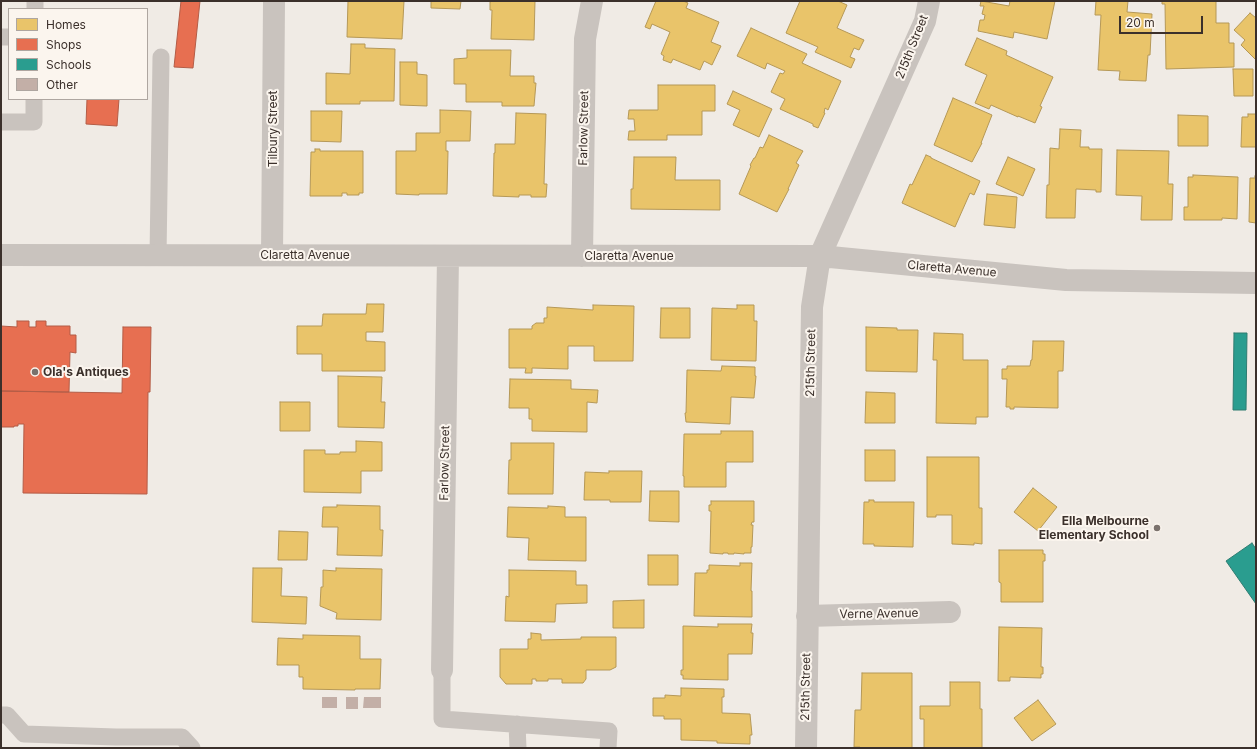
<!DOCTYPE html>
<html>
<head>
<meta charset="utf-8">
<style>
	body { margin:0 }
	#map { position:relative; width:1257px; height:749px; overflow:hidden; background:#f0ebe5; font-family:Inter,sans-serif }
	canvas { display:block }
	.frame { position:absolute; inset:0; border:2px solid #3b302b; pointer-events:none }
	.legend { position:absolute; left:8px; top:8px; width:140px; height:92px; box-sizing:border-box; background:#fbf5ee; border:1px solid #aea6a0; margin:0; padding:5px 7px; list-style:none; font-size:12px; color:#3b302b }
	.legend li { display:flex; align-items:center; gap:8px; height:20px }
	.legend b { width:20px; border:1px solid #aea6a0 }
	.scale { position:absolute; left:1119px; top:16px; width:84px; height:18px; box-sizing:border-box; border:2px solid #3b302b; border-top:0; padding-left:5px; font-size:12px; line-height:14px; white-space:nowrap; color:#3b302b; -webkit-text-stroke:3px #fbf5ee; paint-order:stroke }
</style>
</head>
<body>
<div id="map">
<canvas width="1257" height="749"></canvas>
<div class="frame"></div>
<ul class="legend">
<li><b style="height:11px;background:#e9c46a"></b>Homes</li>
<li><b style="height:11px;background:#e76f51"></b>Shops</li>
<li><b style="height:11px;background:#2a9d8f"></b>Schools</li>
<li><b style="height:11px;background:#c3afa7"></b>Other</li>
</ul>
<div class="scale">20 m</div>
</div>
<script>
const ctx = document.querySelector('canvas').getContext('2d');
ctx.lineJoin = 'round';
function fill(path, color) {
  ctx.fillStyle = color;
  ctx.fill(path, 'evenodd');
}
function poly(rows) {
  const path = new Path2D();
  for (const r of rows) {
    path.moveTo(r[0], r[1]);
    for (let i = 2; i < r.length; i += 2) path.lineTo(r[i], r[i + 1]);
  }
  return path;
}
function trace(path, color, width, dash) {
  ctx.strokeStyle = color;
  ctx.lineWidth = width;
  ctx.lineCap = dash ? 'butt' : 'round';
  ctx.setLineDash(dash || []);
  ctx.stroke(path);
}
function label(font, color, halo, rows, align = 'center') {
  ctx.font = font + ' Inter,sans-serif';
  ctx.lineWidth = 4;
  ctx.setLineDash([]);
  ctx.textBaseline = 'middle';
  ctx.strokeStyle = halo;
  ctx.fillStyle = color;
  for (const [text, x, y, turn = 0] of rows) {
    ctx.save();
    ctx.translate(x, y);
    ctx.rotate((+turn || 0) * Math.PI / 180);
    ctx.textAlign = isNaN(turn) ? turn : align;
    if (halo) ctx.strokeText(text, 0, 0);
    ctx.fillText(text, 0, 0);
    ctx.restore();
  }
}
const homes = poly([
	[348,1,404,1,402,39,347,37,348,1],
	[431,1,461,1,460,9,431,8,431,1],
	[492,1,535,1,534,40,491,39,492,10,490,10,490,2,492,1],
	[656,1,683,1,688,3,686,8,719,22,711,42,721,46,712,65,704,61,700,70,673,59,671,63,663,60,664,56,661,54,670,32,652,24,650,29,645,27,656,1],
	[800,1,838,1,847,5,837,28,864,40,859,50,854,48,850,57,855,59,851,68,815,52,818,47,786,33,800,1],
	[981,1,1009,6,1010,1,1055,1,1047,39,1014,32,1013,38,978,31,980,20,984,20,985,15,982,14,984,6,980,6,981,1],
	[1096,1,1128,1,1127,12,1152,14,1150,55,1148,55,1146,81,1119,80,1120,71,1098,70,1101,15,1095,15,1096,1],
	[1162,1,1216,1,1216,23,1229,23,1229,43,1234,43,1234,67,1166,69,1165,4,1162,4,1162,1],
	[1250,13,1256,18,1256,60,1241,45,1245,40,1234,30,1250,13],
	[751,28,807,54,802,63,841,81,828,110,825,108,824,113,825,113,818,128,813,126,813,124,780,109,785,99,771,92,780,73,783,74,785,71,767,63,765,69,737,56,751,28],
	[977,38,1007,51,1006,55,1053,77,1040,106,1042,107,1035,123,1018,116,1018,117,991,105,989,109,975,103,987,75,965,65,977,38],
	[351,44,365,44,365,48,395,49,394,101,360,101,360,104,326,104,326,73,350,74,351,44],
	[467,50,511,50,510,76,534,76,534,83,536,83,534,106,502,106,502,102,466,102,466,84,454,84,454,59,467,58,467,50],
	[400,62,417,62,417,74,427,75,427,106,400,105,400,62],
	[1233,69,1253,69,1253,96,1234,96,1233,69],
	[658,85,715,85,715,111,702,111,702,135,667,135,667,140,628,140,629,131,635,131,634,119,628,119,629,110,658,110,658,85],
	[733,91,772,109,759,137,733,125,740,110,727,104,733,91],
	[953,98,992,115,981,143,982,143,972,162,934,145,953,98],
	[440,110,471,111,470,141,446,141,446,151,448,151,447,194,419,194,419,195,396,194,396,151,416,151,416,133,440,133,440,110],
	[311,111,342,111,341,142,311,141,311,111],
	[516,113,546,114,544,184,547,184,546,197,531,197,531,195,519,195,519,197,493,196,494,153,495,153,495,144,515,144,516,113],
	[1248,114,1256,114,1256,147,1241,147,1242,117,1248,117,1248,114],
	[1178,115,1208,116,1208,146,1178,146,1178,115],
	[1060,129,1081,130,1080,147,1089,147,1089,149,1102,149,1101,192,1096,192,1096,190,1076,189,1075,218,1046,218,1047,185,1049,185,1050,148,1059,149,1060,129],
	[769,135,803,151,796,163,799,165,788,189,789,189,777,212,739,194,751,166,750,165,754,158,755,158,760,147,763,148,769,135],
	[315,149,320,149,320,151,363,151,363,193,359,193,359,195,347,195,347,193,342,193,342,196,310,196,311,152,315,152,315,149],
	[1117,150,1169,151,1168,184,1173,184,1172,220,1141,220,1142,196,1116,195,1117,150],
	[926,155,931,157,931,158,980,181,974,195,970,193,955,227,902,203,910,184,912,185,926,155],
	[634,157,676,157,675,180,720,180,720,210,631,209,631,189,633,189,634,157],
	[1008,157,1035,169,1023,196,996,184,1008,157],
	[1193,175,1238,177,1237,219,1222,218,1222,220,1184,220,1184,207,1188,207,1188,177,1193,177,1193,175],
	[1255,176,1256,176,1256,223,1249,222,1250,178,1255,178,1255,176],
	[987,194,1017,197,1015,228,984,225,987,194],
	[367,304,384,304,383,332,366,332,366,341,385,342,385,371,322,371,322,354,297,354,297,326,322,326,323,314,366,314,367,304],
	[593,305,634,306,633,361,594,361,594,346,568,346,568,369,532,368,532,373,525,373,526,368,509,368,509,329,532,329,532,326,536,323,544,323,544,318,547,318,547,307,593,310,593,305],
	[737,305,754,305,754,321,757,321,756,361,711,360,712,308,737,309,737,305],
	[661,308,690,308,690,338,660,338,661,308],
	[866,327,897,328,897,330,918,330,917,372,866,371,866,327],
	[934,333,963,334,963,360,988,360,988,417,976,417,976,424,936,423,937,360,933,360,934,333],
	[1033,341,1064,341,1063,371,1058,371,1058,408,1014,407,1014,409,1010,409,1010,407,1006,407,1007,379,1002,379,1002,369,1007,369,1007,366,1030,366,1031,360,1032,360,1033,341],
	[722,366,755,367,755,376,756,376,754,398,731,397,730,424,686,422,685,413,686,413,687,370,721,371,722,366],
	[338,376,382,377,381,402,385,402,384,428,338,427,338,376],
	[510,379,571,380,571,389,598,390,597,403,587,402,587,432,532,431,532,419,529,419,529,408,509,408,510,379],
	[866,392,895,393,895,423,865,423,866,392],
	[280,402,310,402,310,431,280,431,280,402],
	[721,431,753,431,753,462,726,462,726,487,684,487,684,476,683,476,684,434,721,434,721,431],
	[356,441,382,442,382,471,361,471,361,493,304,492,304,450,325,450,325,454,340,454,340,452,356,452,356,441],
	[511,443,554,443,553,494,508,494,509,460,511,460,511,443],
	[865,450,895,450,895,481,865,481,865,450],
	[927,457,979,457,979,508,982,508,982,544,974,543,974,545,952,544,952,515,936,515,936,517,927,517,927,457],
	[609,471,642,471,641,502,610,502,610,500,584,500,585,472,609,473,609,471],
	[1033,488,1057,507,1038,531,1014,512,1033,488],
	[650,491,679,491,679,522,649,521,650,491],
	[869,500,874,500,874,502,914,502,913,547,874,546,874,544,863,544,864,502,869,502,869,500],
	[711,501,754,501,754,522,752,522,751,525,753,525,752,547,751,547,751,553,744,553,744,554,734,553,734,554,728,554,728,553,723,553,723,554,710,553,711,511,709,511,709,505,711,505,711,501],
	[337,505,380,506,380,530,383,530,382,556,337,555,338,527,322,527,323,507,337,507,337,505],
	[548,506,565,507,565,517,586,517,586,561,528,560,529,538,507,537,508,507,548,508,548,506],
	[279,531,308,532,307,560,278,560,279,531],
	[999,550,1043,550,1043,554,1045,554,1045,561,1043,561,1043,602,1001,602,1001,583,999,582,999,550],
	[648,555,678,555,678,585,648,585,648,555],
	[740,563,752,563,751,591,752,591,752,617,694,616,695,573,707,573,707,570,709,570,709,565,740,566,740,563],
	[253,568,282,568,281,596,307,597,306,624,252,622,253,568],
	[336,568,382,569,381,620,336,619,337,613,320,606,321,587,323,587,323,570,336,571,336,568],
	[509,570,576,571,576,585,587,585,587,603,556,604,555,622,505,621,506,596,509,597,509,570],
	[644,600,644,628,613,628,613,601,644,600],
	[718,624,752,624,751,633,753,633,752,654,728,654,728,680,683,679,683,675,681,675,681,670,683,670,683,626,718,627,718,624],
	[999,627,1042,628,1041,667,1043,667,1043,674,1041,674,1041,678,1010,677,1010,681,998,681,999,627],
	[531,633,541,634,541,640,581,639,581,637,616,637,616,667,610,670,586,670,586,679,583,683,562,683,562,679,548,679,548,681,536,681,536,679,532,679,532,684,506,684,500,677,500,649,528,649,528,639,531,639,531,633],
	[303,635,360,636,360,659,381,659,380,689,355,689,355,690,303,689,303,677,299,677,299,665,277,665,278,638,303,639,303,635],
	[862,673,912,673,912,748,860,748,860,747,854,747,855,710,861,710,862,673],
	[950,682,980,682,980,709,982,709,982,748,924,748,924,719,920,719,920,706,950,706,950,682],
	[681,688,724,689,724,697,722,697,722,713,750,714,752,735,750,735,750,744,717,743,717,741,681,740,681,719,664,719,664,716,653,716,653,698,665,698,665,695,681,696,681,688],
	[1038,700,1056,724,1032,741,1014,718,1038,700]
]);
fill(homes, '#e9c46a');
trace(homes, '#b59857', 1);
const shops = poly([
	[181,1,200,1,193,68,174,67,181,1],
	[87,99,119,99,117,126,86,124,87,99],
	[17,321,29,321,29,327,36,327,36,321,46,321,46,326,70,326,70,335,76,335,76,353,70,352,69,392,1,391,1,326,17,327,17,321],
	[123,327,151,327,150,392,148,392,147,494,23,493,24,424,18,424,18,426,14,426,14,427,1,427,1,391,122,393,123,327]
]);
fill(shops, '#e76f51');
trace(shops, '#b35c46', 1);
const schools = poly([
	[1234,333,1247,333,1246,410,1233,410,1234,333],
	[1252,543,1256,549,1256,604,1226,561,1252,543]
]);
fill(schools, '#2a9d8f');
trace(schools, '#2f7c71', 1);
fill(poly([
	[322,697,337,697,337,708,322,708],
	[346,697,358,697,358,709,346,709],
	[364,697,381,697,381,708,363,708]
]), '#c3afa7');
trace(poly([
	[35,9,35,1],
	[1,37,9,37],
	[1,122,34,122,34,99],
	[158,256,161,57],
	[442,670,442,719,609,731,608,748],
	[1,715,7,715,24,734,116,737,182,737,192,748],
	[517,724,518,748]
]), '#c9c3be', 17);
trace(poly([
	[1,255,820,256,1066,280,1256,283],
	[272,255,274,3],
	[582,256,585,39,592,1],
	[807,616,950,612],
	[442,670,448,256],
	[806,748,812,307,820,256,925,21,929,1]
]), '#c9c3be', 22);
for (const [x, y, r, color] of [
	[35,372,4,"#7a716c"],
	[1157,528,4,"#7a716c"]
]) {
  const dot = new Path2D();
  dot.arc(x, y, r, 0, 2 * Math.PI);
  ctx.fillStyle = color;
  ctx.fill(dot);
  trace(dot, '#fbf5ee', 1.5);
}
label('12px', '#3b302b', '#fbf5ee', [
	["215th Street",912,47,-68],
	["Farlow Street",584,128,-89],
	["Tilbury Street",273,129,-90],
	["Claretta Avenue",305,255],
	["Claretta Avenue",629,256],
	["Claretta Avenue",952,269,5],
	["215th Street",811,363,-89],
	["Farlow Street",445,463,-89],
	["Verne Avenue",879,614,-1],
	["215th Street",806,687,-89]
]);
label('bold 12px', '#3b302b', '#fbf5ee', [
	["Ola's Antiques",43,372],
	["Ella Melbourne",1149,521,"right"],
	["Elementary School",1149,535,"right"]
], 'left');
</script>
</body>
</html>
